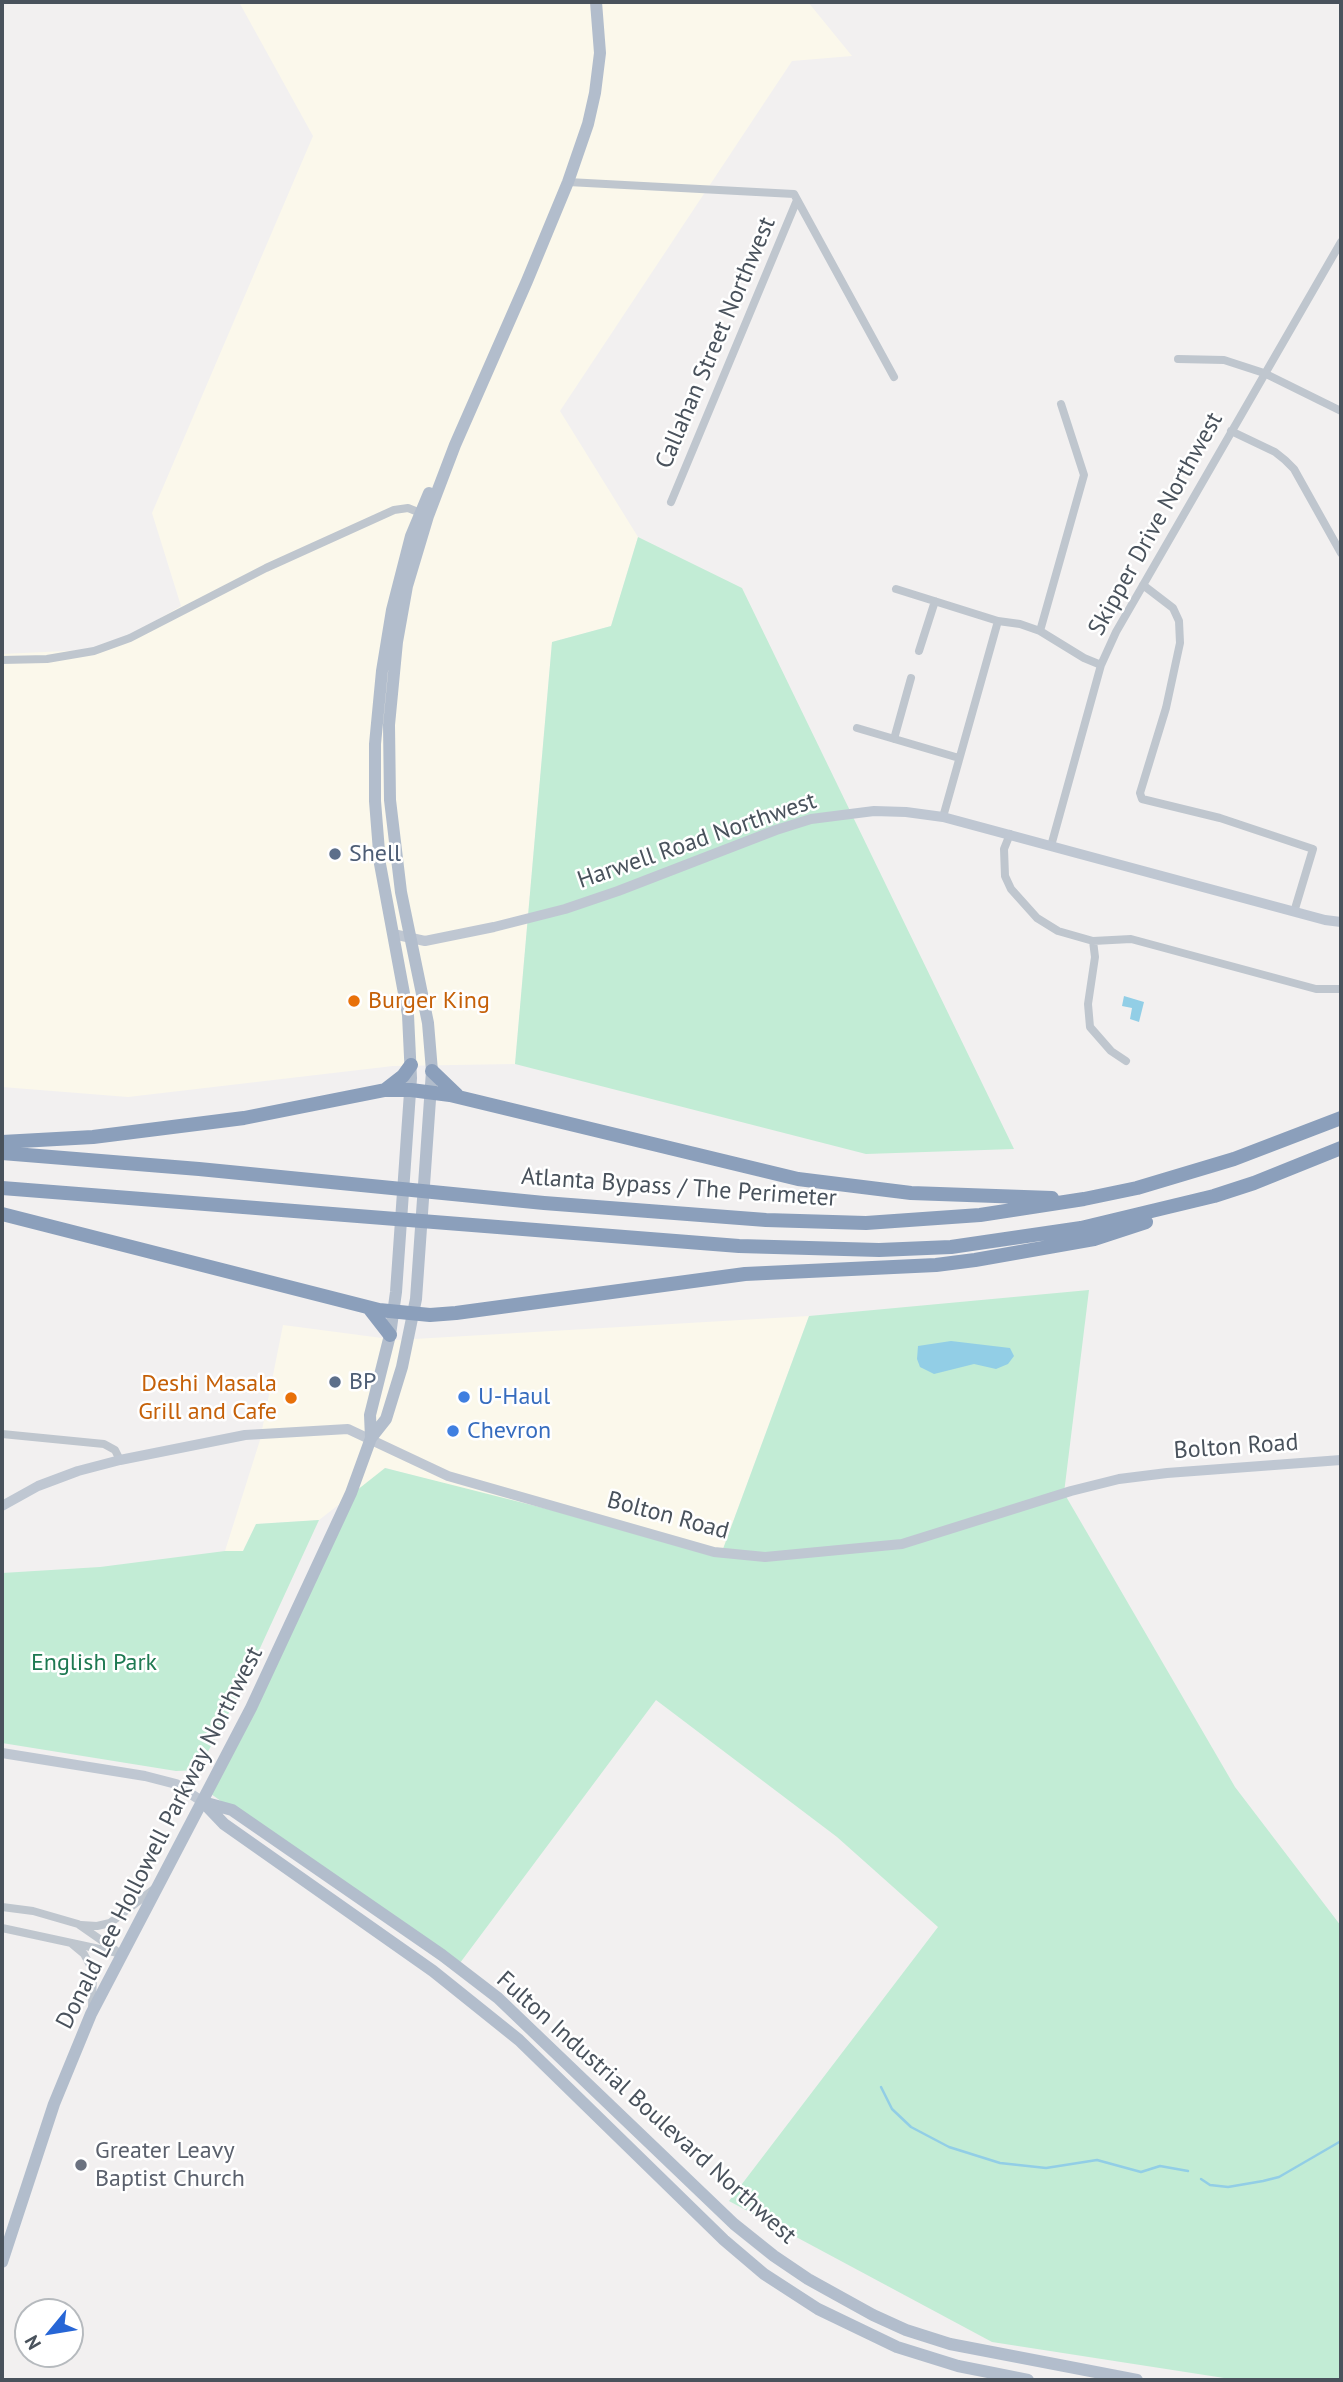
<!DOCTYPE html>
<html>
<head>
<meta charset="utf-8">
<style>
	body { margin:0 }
	#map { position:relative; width:1343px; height:2382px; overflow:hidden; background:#f2f0f0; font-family:"PT Sans",sans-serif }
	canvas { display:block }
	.frame { position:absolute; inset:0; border:4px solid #49525c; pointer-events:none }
	.north { position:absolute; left:14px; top:2298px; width:70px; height:70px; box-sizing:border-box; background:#fff; border:2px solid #b6babe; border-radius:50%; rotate:240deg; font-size:19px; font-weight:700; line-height:28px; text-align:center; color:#49525c }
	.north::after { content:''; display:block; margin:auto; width:24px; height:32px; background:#2766d6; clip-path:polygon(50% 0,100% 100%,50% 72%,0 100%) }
</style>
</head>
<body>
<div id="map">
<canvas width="1343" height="2382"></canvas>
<div class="frame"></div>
<div class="north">N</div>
</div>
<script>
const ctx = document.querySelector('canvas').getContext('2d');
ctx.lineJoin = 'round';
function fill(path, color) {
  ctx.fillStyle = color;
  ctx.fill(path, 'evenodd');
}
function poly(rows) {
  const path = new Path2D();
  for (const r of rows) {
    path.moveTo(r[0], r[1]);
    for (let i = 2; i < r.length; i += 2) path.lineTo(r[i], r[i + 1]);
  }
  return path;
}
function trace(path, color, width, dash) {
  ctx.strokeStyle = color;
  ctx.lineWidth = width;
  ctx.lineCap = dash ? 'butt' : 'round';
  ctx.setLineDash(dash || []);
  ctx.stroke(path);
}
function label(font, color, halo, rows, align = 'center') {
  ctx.font = font + ' "PT Sans",sans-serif';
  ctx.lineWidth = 5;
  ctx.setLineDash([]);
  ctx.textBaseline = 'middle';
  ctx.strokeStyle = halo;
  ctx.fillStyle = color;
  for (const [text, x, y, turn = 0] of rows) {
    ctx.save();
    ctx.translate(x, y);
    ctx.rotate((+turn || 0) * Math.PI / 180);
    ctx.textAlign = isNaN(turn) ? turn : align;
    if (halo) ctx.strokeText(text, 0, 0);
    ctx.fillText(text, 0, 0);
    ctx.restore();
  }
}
fill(poly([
	[239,2,808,2,852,56,792,61,560,411,638,537,611,626,552,642,515,1064,393,1066,128,1097,2,1087,2,654,108,649,181,606,152,513,313,136],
	[809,1316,720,1557,386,1468,319,1520,256,1524,243,1551,225,1551,260,1440,283,1325,397,1340]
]), '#fbf8eb');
fill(poly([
	[638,537,742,588,1014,1149,866,1154,515,1064,552,642,611,626],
	[1089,1290,1064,1493,1235,1787,1341,1926,1341,2380,1237,2380,992,2342,729,2201,938,1927,837,1837,656,1700,454,1971,207,1791,342,1502,385,1468,587,1519,720,1557,809,1316],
	[319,1520,238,1696,198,1770,176,1771,2,1743,2,1573,100,1567,225,1551,243,1551,256,1524]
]), '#c2ecd5');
fill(poly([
	[1124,996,1144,1002,1139,1022,1130,1019,1132,1008,1122,1006],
	[951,1341,1010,1348,1014,1356,1008,1364,996,1369,974,1364,934,1374,920,1367,917,1359,918,1346]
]), '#92cee6');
trace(poly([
	[881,2087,892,2109,911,2127,949,2147,1000,2163,1046,2168,1097,2160,1141,2172,1160,2166,1188,2171],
	[1201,2179,1210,2185,1228,2187,1263,2181,1279,2177,1341,2141]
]), '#92cee6', 2.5);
trace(poly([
	[568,182,794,194,894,377],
	[1178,359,1224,360,1264,373,1341,411],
	[1231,431,1275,452,1285,460,1294,469,1341,553],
	[671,502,797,200],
	[1143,585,1173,608,1179,621,1180,643,1166,708,1140,793,1142,799,1220,818,1313,849,1294,912],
	[896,589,998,621,1020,624,1040,631,1084,658,1101,665],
	[1040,631,1084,475,1061,404],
	[919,651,935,601],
	[2,660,47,659,94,651,130,638,266,568,394,510,408,508,423,514],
	[857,728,959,758],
	[894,739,911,678],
	[943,817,998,621],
	[1010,834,1004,849,1005,876,1011,889,1037,918,1058,931,1093,941,1131,939,1316,989,1341,989],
	[1051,846,1101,665,1116,632,1341,242],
	[1093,941,1095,957,1088,1004,1090,1027,1111,1051,1126,1061],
	[2,1434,104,1444,115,1450,120,1460],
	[2,1907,33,1911,78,1924,121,1954],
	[81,1925,97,1926,110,1923,154,1889],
	[2,1928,118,1953],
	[72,1944,84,1954,93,1971,92,2007]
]), '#bfc6ce', 8);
trace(poly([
	[393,934,425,941,494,927,565,909,618,891,776,830,811,819,874,811,906,812,943,817,1325,920,1341,922],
	[2,1506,38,1486,78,1471,120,1460,245,1435,348,1429,448,1476,714,1552,765,1557,902,1544,1071,1491,1119,1479,1167,1473,1341,1460],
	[2,1753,145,1776,176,1784,203,1802]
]), '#bfc7d2', 10);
trace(poly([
	[371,1438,370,1415,390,1335,396,1292,411,1078,408,1015,380,864,375,801,375,744,382,671,392,610,411,536,429,493],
	[203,1802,232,1810,442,1955,498,1998,734,2224,774,2256,808,2279,873,2315,906,2330,950,2344,1137,2380],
	[203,1802,224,1824,433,1971,519,2040,724,2240,764,2274,818,2309,897,2347,958,2366,1028,2380],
	[2,2262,54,2104,91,2014,251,1708,351,1493,371,1438,386,1419,402,1367,416,1299,432,1071,428,1023,401,892,390,800,389,725,397,642,407,586,428,516,455,445,527,281,568,182,588,124,595,93,600,53,596,2]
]), '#b2bdcc', 12);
trace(poly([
	[432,1071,457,1095],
	[385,1090,403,1076,411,1065],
	[2,1142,93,1137,244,1118,385,1090,411,1090,450,1095,798,1179,911,1193,1052,1198],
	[2,1153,199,1169,544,1203,766,1220,866,1223,980,1215,1084,1199,1137,1188,1234,1159,1341,1118],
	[2,1188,739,1246,879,1250,951,1247,1081,1228,1214,1196,1254,1183,1341,1148],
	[2,1214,379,1310,430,1315,456,1313,745,1274,936,1265,975,1260,1094,1239,1146,1222],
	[369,1308,390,1335]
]), '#8b9fbb', 14);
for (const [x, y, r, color] of [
	[335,854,7,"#5c6f8a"],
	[354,1001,7,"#e8710a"],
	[335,1382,7,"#5c6f8a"],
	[464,1397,7,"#3f7fe0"],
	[291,1398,7,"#e8710a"],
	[453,1431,7,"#3f7fe0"],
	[81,2165,7,"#6b7280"]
]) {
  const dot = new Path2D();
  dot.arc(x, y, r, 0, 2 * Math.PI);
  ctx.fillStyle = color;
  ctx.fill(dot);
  trace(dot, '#fff', 2.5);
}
label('24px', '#49525c', '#fff', [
	["Callahan Street Northwest",716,343,-67],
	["Skipper Drive Northwest",1156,524,-61],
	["Harwell Road Northwest",697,841,-19],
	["Atlanta Bypass / The Perimeter",679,1188,4],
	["Bolton Road",1236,1447,-4],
	["Bolton Road",668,1516,15],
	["Donald Lee Hollowell Parkway Northwest",160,1838,-63],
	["Fulton Industrial Boulevard Northwest",646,2108,42]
]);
label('24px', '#4e5e75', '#fff', [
	["Shell",349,854],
	["BP",349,1382]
], 'left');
label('24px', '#c56008', '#fff', [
	["Burger King",368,1001],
	["Deshi Masala",277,1384,"right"],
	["Grill and Cafe",277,1412,"right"]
], 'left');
label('24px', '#366cbe', '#fff', [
	["U-Haul",478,1397],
	["Chevron",467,1431]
], 'left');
label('24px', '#1e7952', '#fff', [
	["English Park",94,1663]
]);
label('24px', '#5b616d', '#fff', [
	["Greater Leavy",95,2151],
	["Baptist Church",95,2179]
], 'left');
</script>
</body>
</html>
